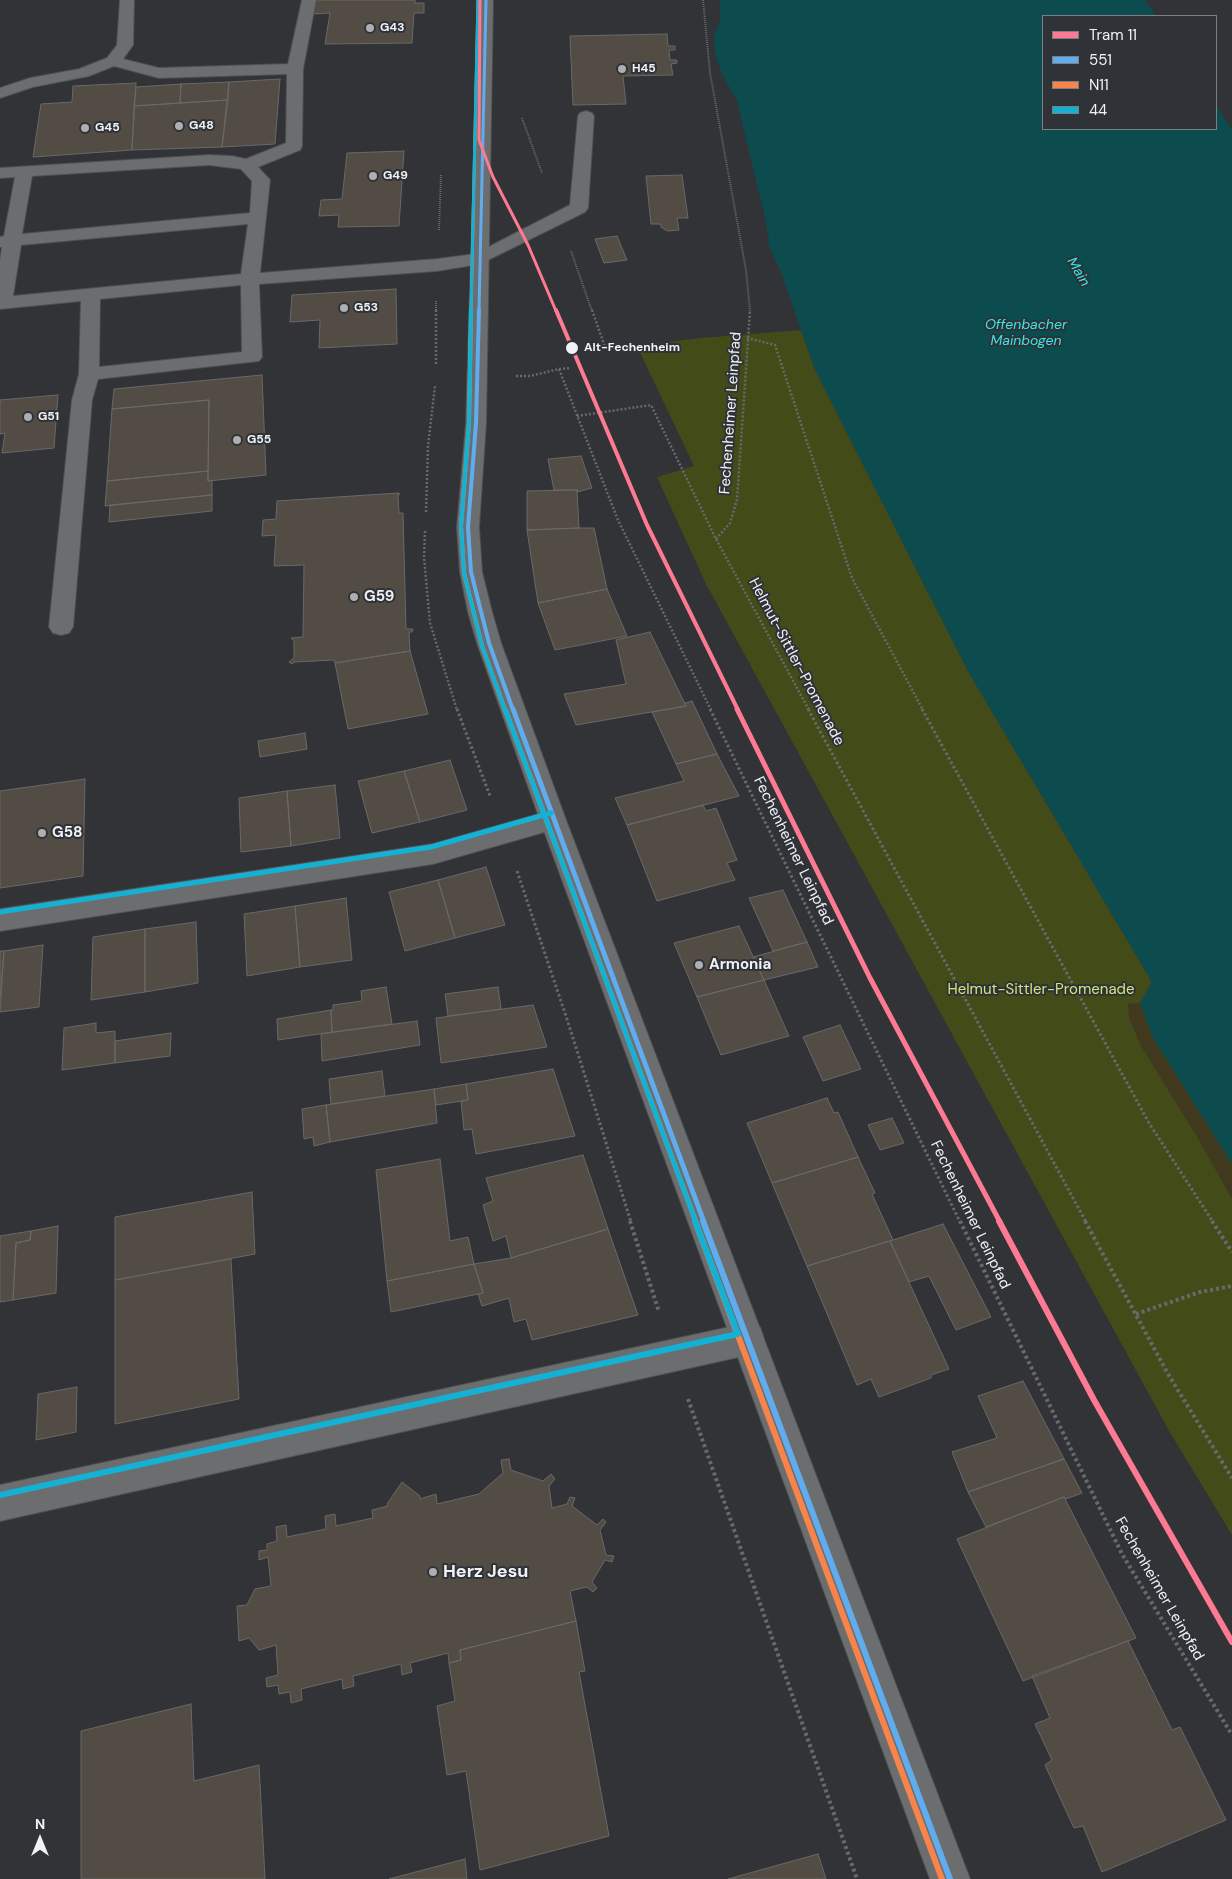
<!DOCTYPE html>
<html>
<head>
<meta charset="utf-8">
<style>
	body { margin:0 }
	#map { position:relative; width:1232px; height:1879px; overflow:hidden; background:#313336; font-family:"DM Sans",sans-serif }
	canvas { display:block }
	.legend { position:absolute; left:1042px; top:15px; width:175px; height:115px; box-sizing:border-box; background:#2f3338; border:1px solid #7c7f84; margin:0; padding:6px 9px; list-style:none; font-size:15px; color:#f0f2f5 }
	.legend li { display:flex; align-items:center; gap:10px; height:25px }
	.legend b { width:25px; border:1px solid #7c7f84 }
	.north { position:absolute; left:15px; top:1814px; width:50px; height:50px; -webkit-text-stroke:4px #2f3338; paint-order:stroke; rotate:0deg; font-size:14px; font-weight:700; line-height:20px; text-align:center; color:#f0f2f5 }
	.north::after { content:''; display:block; margin:auto; width:18px; height:22px; background:#f0f2f5; clip-path:polygon(50% 0,100% 100%,50% 72%,0 100%) }
</style>
</head>
<body>
<div id="map">
<canvas width="1232" height="1879"></canvas>
<ul class="legend">
<li><b style="height:6px;background:#fe7a93"></b>Tram 11</li>
<li><b style="height:6px;background:#60acee"></b>551</li>
<li><b style="height:6px;background:#f8844c"></b>N11</li>
<li><b style="height:6px;background:#13b2d5"></b>44</li>
</ul>
<div class="north">N</div>
</div>
<script>
const ctx = document.querySelector('canvas').getContext('2d');
ctx.lineJoin = 'round';
function fill(path, color) {
  ctx.fillStyle = color;
  ctx.fill(path, 'evenodd');
}
function poly(rows) {
  const path = new Path2D();
  for (const r of rows) {
    path.moveTo(r[0], r[1]);
    for (let i = 2; i < r.length; i += 2) path.lineTo(r[i], r[i + 1]);
  }
  return path;
}
function trace(path, color, width, dash) {
  ctx.strokeStyle = color;
  ctx.lineWidth = width;
  ctx.lineCap = dash ? 'butt' : 'round';
  ctx.setLineDash(dash || []);
  ctx.stroke(path);
}
function label(font, color, halo, rows, align = 'center') {
  ctx.font = font + ' "DM Sans",sans-serif';
  ctx.lineWidth = 4;
  ctx.setLineDash([]);
  ctx.textBaseline = 'middle';
  ctx.strokeStyle = halo;
  ctx.fillStyle = color;
  for (const [text, x, y, turn = 0] of rows) {
    ctx.save();
    ctx.translate(x, y);
    ctx.rotate((+turn || 0) * Math.PI / 180);
    ctx.textAlign = isNaN(turn) ? turn : align;
    if (halo) ctx.strokeText(text, 0, 0);
    ctx.fillText(text, 0, 0);
    ctx.restore();
  }
}
fill(poly([
	[801,330,815,370,968,671,1152,982,1140,1003,1232,1164,1232,1535,1168,1429,706,584,657,477,694,466,637,346,701,338]
]), '#434c19');
fill(poly([
	[1140,1003,1153,1038,1232,1164,1232,1199,1197,1137,1141,1046,1129,1018,1128,1004]
]), '#40391e');
fill(poly([
	[720,0,1145,0,1156,16,1043,16,1043,129,1216,129,1216,105,1232,129,1232,1164,1153,1038,1140,1003,1152,982,968,671,815,370,781,272,768,244,769,240,765,218,737,101,721,72,715,53,714,36,720,21]
]), '#0c4c4e');
const building = poly([
	[315,0,415,0,415,3,424,3,424,13,414,13,412,43,325,44,330,13,313,14,315,0],
	[667,34,668,46,675,46,675,50,669,50,670,60,677,60,677,63,671,64,673,75,623,76,626,104,573,105,570,36,667,34],
	[280,79,275,144,222,147,229,82,280,79],
	[229,82,228,100,180,103,181,84,229,82],
	[136,83,132,150,33,157,41,104,72,102,73,86,136,83],
	[181,84,180,103,134,106,136,87,181,84],
	[228,100,222,147,132,150,134,106,228,100],
	[404,151,399,226,338,227,339,215,319,216,321,200,342,199,347,153,404,151],
	[682,175,688,218,677,218,679,230,667,231,661,227,661,224,651,224,646,176,682,175],
	[617,236,627,260,604,263,595,239,617,236],
	[396,289,397,344,319,348,320,320,290,322,292,295,396,289],
	[262,375,266,475,208,481,209,400,112,409,114,389,262,375],
	[58,395,54,448,2,453,5,433,0,434,0,400,58,395],
	[209,400,208,471,107,481,112,409,209,400],
	[581,456,592,488,577,492,577,490,554,490,548,459,581,456],
	[208,471,208,481,212,480,212,495,105,506,107,481,208,471],
	[577,490,579,528,527,530,527,491,577,490],
	[398,493,400,494,398,495,399,513,403,513,406,629,413,629,412,632,409,632,410,651,335,663,334,660,295,662,292,664,289,662,294,658,294,641,291,638,303,637,304,565,274,566,276,535,262,536,263,520,276,519,277,501,398,493],
	[212,495,212,511,109,522,110,505,212,495],
	[579,528,594,528,607,589,538,603,527,530,579,528],
	[607,589,627,636,555,650,538,603,607,589],
	[650,632,686,706,576,725,564,694,626,684,616,640,650,632],
	[410,651,428,714,348,729,335,663,410,651],
	[692,701,717,754,676,764,652,712,686,706,685,703,692,701],
	[305,733,307,749,260,757,258,741,305,733],
	[717,754,739,796,627,825,615,798,684,781,676,764,717,754],
	[450,760,467,810,420,822,404,771,450,760],
	[404,771,420,822,372,833,358,781,404,771],
	[85,779,83,876,0,888,0,791,85,779],
	[335,785,340,838,291,846,287,791,335,785],
	[287,791,291,846,241,852,239,798,287,791],
	[703,805,706,811,716,808,737,860,727,863,735,880,657,901,627,825,703,805],
	[486,867,505,925,455,938,438,880,486,867],
	[438,880,455,938,405,951,389,892,438,880],
	[783,890,807,942,773,951,749,898,783,890],
	[346,898,352,960,300,967,295,906,346,898],
	[295,906,300,967,247,976,244,914,295,906],
	[196,922,198,983,145,992,145,929,196,922],
	[739,926,764,980,697,997,674,943,739,926],
	[145,929,145,992,91,1000,93,937,145,929],
	[807,942,818,967,764,980,753,957,807,942],
	[43,945,39,1007,0,1012,4,951,43,945],
	[0,951,4,951,0,999,0,951],
	[764,980,789,1036,721,1055,697,997,764,980],
	[386,987,392,1024,332,1032,331,1010,333,1010,333,1005,362,1001,361,991,386,987],
	[498,987,501,1009,448,1016,445,994,498,987],
	[533,1005,547,1047,441,1063,436,1018,533,1005],
	[331,1010,332,1032,278,1040,277,1019,331,1010],
	[417,1021,420,1045,322,1061,321,1034,417,1021],
	[96,1023,96,1033,115,1031,115,1063,62,1070,64,1028,96,1023],
	[840,1025,861,1069,823,1081,803,1037,840,1025],
	[171,1033,170,1056,115,1063,115,1041,171,1033],
	[553,1069,575,1136,476,1154,472,1129,464,1130,461,1101,468,1100,466,1084,553,1069],
	[382,1071,385,1096,331,1104,329,1079,382,1071],
	[466,1084,468,1100,436,1105,434,1089,466,1084],
	[434,1089,437,1123,330,1142,326,1105,434,1089],
	[827,1098,834,1113,838,1112,858,1157,772,1183,747,1123,827,1098],
	[326,1105,330,1142,314,1146,313,1137,304,1139,302,1109,326,1105],
	[892,1118,904,1143,880,1150,868,1125,892,1118],
	[583,1155,608,1229,511,1258,506,1236,493,1241,483,1205,493,1201,486,1178,583,1155],
	[858,1157,875,1193,872,1194,893,1240,807,1266,772,1183,858,1157],
	[440,1159,450,1241,468,1237,474,1264,387,1281,376,1170,440,1159],
	[252,1192,255,1254,115,1280,115,1217,252,1192],
	[943,1224,991,1317,956,1330,929,1276,909,1282,890,1241,943,1224],
	[58,1226,56,1293,13,1300,16,1243,30,1240,31,1231,58,1226],
	[608,1229,638,1315,532,1340,526,1319,514,1322,509,1298,482,1306,478,1294,483,1293,474,1264,511,1258,608,1229],
	[31,1231,30,1240,16,1243,13,1300,0,1302,0,1236,31,1231],
	[890,1241,949,1369,931,1375,931,1378,879,1397,871,1379,857,1385,807,1266,890,1241],
	[231,1259,239,1399,115,1424,115,1280,231,1259],
	[474,1264,483,1293,391,1312,387,1281,474,1264],
	[1023,1381,1064,1459,968,1492,952,1452,997,1438,978,1396,1023,1381],
	[77,1387,76,1432,36,1440,38,1394,77,1387],
	[509,1459,511,1470,543,1481,551,1474,555,1479,549,1486,552,1508,567,1504,570,1497,575,1498,572,1506,597,1525,603,1519,606,1522,600,1530,606,1555,614,1556,612,1562,605,1560,592,1582,597,1588,593,1592,587,1587,570,1591,576,1621,460,1650,461,1660,449,1663,448,1653,410,1663,412,1672,402,1675,401,1664,353,1676,354,1686,343,1689,342,1679,301,1689,302,1700,291,1703,290,1692,279,1694,278,1685,267,1687,266,1678,278,1675,276,1645,259,1650,249,1638,239,1641,237,1606,247,1605,255,1589,271,1586,268,1557,259,1560,259,1551,267,1550,267,1544,277,1541,276,1527,286,1525,287,1537,326,1529,325,1516,335,1514,336,1526,373,1518,372,1510,388,1506,387,1504,402,1482,420,1496,420,1499,436,1494,437,1504,479,1494,503,1473,501,1460,509,1459],
	[1064,1459,1082,1493,1066,1499,1064,1497,986,1527,968,1492,1064,1459],
	[1064,1497,1136,1638,1023,1681,957,1539,1064,1497],
	[576,1621,585,1671,579,1672,609,1836,480,1870,466,1771,447,1775,437,1706,455,1701,449,1663,461,1660,460,1650,576,1621],
	[1128,1641,1172,1730,1180,1727,1226,1820,1102,1872,1083,1826,1074,1828,1045,1765,1052,1760,1035,1724,1050,1718,1032,1676,1128,1641],
	[191,1704,194,1781,259,1765,265,1879,81,1879,81,1731,191,1704],
	[818,1854,826,1879,728,1879,818,1854],
	[465,1859,467,1879,389,1879,465,1859]
]);
fill(building, '#524c45');
trace(building, '#696969', 1);
const service = poly([
	[120,0,134,0,133,45,123,59,159,68,288,64,302,0,316,0,303,69,302,146,300,150,258,167,270,180,260,273,437,259,475,254,570,205,578,116,580,113,586,111,592,113,594,116,588,208,585,212,480,264,437,271,259,284,262,357,259,361,98,379,92,400,73,627,69,633,61,635,53,633,49,627,72,400,79,374,81,301,0,309,0,260,2,247,0,247,0,237,4,236,15,177,0,178,0,168,209,155,232,156,246,159,286,143,287,74,159,78,114,66,89,76,33,87,0,98,0,88,30,78,79,69,107,58,117,45,120,0],
	[209,165,241,169,252,181,250,213,22,234,32,176,209,165],
	[248,224,241,274,13,296,21,245,248,224],
	[241,285,242,352,99,367,100,299,241,285]
]);
const minor = poly([
	[553,810,562,813,566,820,562,827,433,864,0,931,0,909,433,844,553,810],
	[748,1323,760,1327,764,1339,760,1351,748,1355,0,1521,0,1485,748,1323]
]);
const tertiary = poly([
	[479,0,493,0,486,423,479,527,482,572,492,612,501,643,566,820,970,1879,930,1879,540,820,477,643,468,612,460,572,457,527,466,423,479,0]
]);
trace(service, '#4d4f51', 2);
trace(minor, '#4d4f51', 2);
trace(tertiary, '#4d4f51', 2);
trace(poly([
	[703,0,710,73,746,270,750,311],
	[522,118,542,173],
	[439,230,441,174],
	[571,251,592,311],
	[436,301,436,311]
]), '#67696b', 2, [1, 1]);
trace(poly([
	[436,310,436,365],
	[592,310,605,347],
	[747,338,775,345,852,578,923,710],
	[559,369,571,368],
	[516,376,530,376,559,369,618,520,711,710],
	[577,416,651,405,716,539,809,710],
	[426,512,428,446,435,386],
	[425,531,424,557,430,623,457,710],
	[716,539,730,523,737,500,750,310]
]), '#67696b', 2.5, [2, 2]);
trace(poly([
	[457,709,490,796],
	[710,709,960,1222],
	[808,709,1086,1222],
	[922,709,1149,1123,1213,1222],
	[517,871,567,1019,631,1222]
]), '#67696b', 3, [2.5, 2.5]);
trace(poly([
	[630,1221,659,1312],
	[960,1221,1122,1554,1232,1735],
	[1085,1221,1168,1374,1232,1478],
	[1212,1221,1232,1252],
	[1136,1314,1200,1292,1232,1286],
	[688,1399,857,1879]
]), '#67696b', 4, [3, 3]);
fill(service, '#6b6d6f');
fill(minor, '#6b6d6f');
fill(tertiary, '#6b6d6f');
trace(poly([
	[479,311,486,0]
]), '#60acee', 3);
trace(poly([
	[479,310,476,423,468,527,471,572,489,643,513,710]
]), '#60acee', 4);
trace(poly([
	[513,709,704,1222]
]), '#60acee', 5);
trace(poly([
	[703,1221,950,1879]
]), '#60acee', 6);
trace(poly([
	[471,311,478,0]
]), '#f8844c', 3);
trace(poly([
	[471,310,469,423,461,526,464,573,482,646,505,710]
]), '#f8844c', 4);
trace(poly([
	[505,709,696,1222]
]), '#f8844c', 5);
trace(poly([
	[695,1221,942,1879]
]), '#f8844c', 6);
trace(poly([
	[471,311,478,0]
]), '#13b2d5', 3);
trace(poly([
	[471,310,469,423,461,526,464,573,482,646,505,710]
]), '#13b2d5', 4);
trace(poly([
	[505,709,696,1222],
	[0,912,431,847,551,813]
]), '#13b2d5', 5);
trace(poly([
	[0,1495,738,1334,695,1221]
]), '#13b2d5', 6);
trace(poly([
	[480,0,479,140,493,177,528,245,556,311]
]), '#fe7a93', 3);
trace(poly([
	[556,310,647,525,738,710]
]), '#fe7a93', 4);
trace(poly([
	[737,709,870,978,1000,1222]
]), '#fe7a93', 5);
trace(poly([
	[999,1221,1094,1400,1232,1642]
]), '#fe7a93', 6);
for (const [x, y, r, color] of [
	[370,28,5,"#adafb2"],
	[622,69,5,"#adafb2"],
	[179,126,5,"#adafb2"],
	[85,128,5,"#adafb2"],
	[373,176,5,"#adafb2"],
	[344,308,5,"#adafb2"],
	[572,348,7,"#f0f2f5"],
	[28,417,5,"#adafb2"],
	[237,440,5,"#adafb2"],
	[354,597,5,"#adafb2"],
	[42,833,5,"#adafb2"],
	[699,965,5,"#adafb2"],
	[433,1572,5,"#adafb2"]
]) {
  const dot = new Path2D();
  dot.arc(x, y, r, 0, 2 * Math.PI);
  ctx.fillStyle = color;
  ctx.fill(dot);
  trace(dot, '#2f3338', 2);
}
label('bold 12px', '#f0f2f5', '#2f3338', [
	["G43",380,28],
	["H45",632,69],
	["G48",189,126],
	["G45",95,128],
	["G49",383,176],
	["G53",354,308],
	["G51",38,417],
	["G55",247,440]
], 'left');
label('bold 12px', '#f0f2f5', '#2f3338', [
	["Alt-Fechenheim",584,348]
], 'left');
label('italic 14px', '#35e9ea', '#2f3338', [
	["Main",1078,272,60],
	["Offenbacher",1026,325],
	["Mainbogen",1026,341]
]);
label('15px', '#f0f2f5', '#2f3338', [
	["Fechenheimer Leinpfad",731,413,-86],
	["Helmut-Sittler-Promenade",796,662,62],
	["Fechenheimer Leinpfad",793,851,64],
	["Fechenheimer Leinpfad",970,1215,64],
	["Fechenheimer Leinpfad",1159,1589,60]
]);
label('bold 15px', '#f0f2f5', '#2f3338', [
	["G59",364,597],
	["G58",52,833],
	["Armonia",709,965]
], 'left');
label('15px', '#d1e578', '#2f3338', [
	["Helmut-Sittler-Promenade",1041,990]
]);
label('bold 18px', '#f0f2f5', '#2f3338', [
	["Herz Jesu",443,1572]
], 'left');
</script>
</body>
</html>
